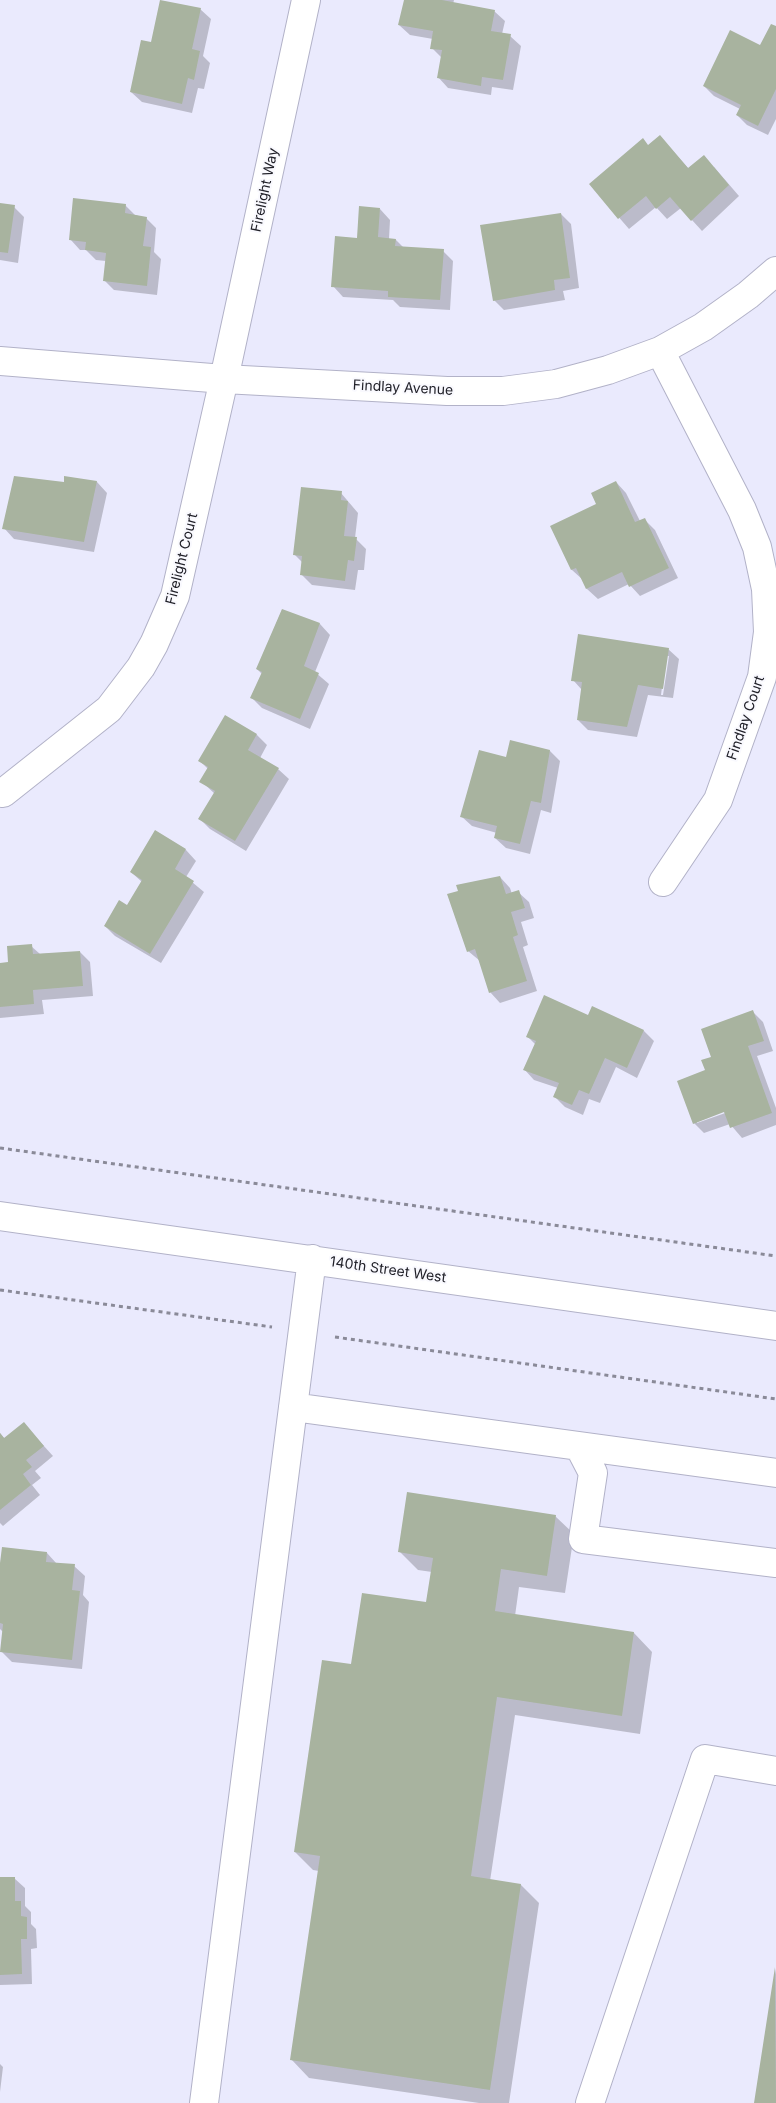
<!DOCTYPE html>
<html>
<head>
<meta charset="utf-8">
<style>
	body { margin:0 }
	canvas { display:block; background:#eaeafd }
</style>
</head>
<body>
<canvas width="776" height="2103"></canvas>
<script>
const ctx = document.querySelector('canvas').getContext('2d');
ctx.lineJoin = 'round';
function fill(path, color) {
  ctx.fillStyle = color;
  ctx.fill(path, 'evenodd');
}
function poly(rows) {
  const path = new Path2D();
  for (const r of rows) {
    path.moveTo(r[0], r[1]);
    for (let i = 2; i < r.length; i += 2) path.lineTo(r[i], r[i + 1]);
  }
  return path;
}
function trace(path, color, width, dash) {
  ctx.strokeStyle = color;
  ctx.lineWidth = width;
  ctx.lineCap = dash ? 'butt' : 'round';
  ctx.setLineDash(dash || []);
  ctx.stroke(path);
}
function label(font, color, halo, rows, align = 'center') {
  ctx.font = font + ' Inter,sans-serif';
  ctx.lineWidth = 4;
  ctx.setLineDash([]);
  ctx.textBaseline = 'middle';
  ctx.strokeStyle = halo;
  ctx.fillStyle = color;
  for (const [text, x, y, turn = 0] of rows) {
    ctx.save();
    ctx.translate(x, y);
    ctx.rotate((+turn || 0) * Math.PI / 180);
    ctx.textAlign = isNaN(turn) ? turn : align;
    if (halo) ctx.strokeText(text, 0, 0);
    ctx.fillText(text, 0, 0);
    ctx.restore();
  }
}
fill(poly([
	[405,0,454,0,453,4,494,11,505,21,502,34,510,36,521,46,513,90,492,87,491,95,448,88,438,77,442,58,432,48,433,39,410,35,399,25],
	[200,9,211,19,203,56,210,63,204,89,198,88,192,113,142,102,131,92,152,43],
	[776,27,776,119,768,135,747,125,737,115,740,109,714,96,704,86,761,47],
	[660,137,689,169,714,167,739,196,702,231,681,208,667,219,656,207,629,229,590,184,649,146],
	[0,205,14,207,24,217,18,263,0,260],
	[125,205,135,215,146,218,156,228,154,252,161,259,157,295,114,290,104,280,106,261,96,260,86,250,80,250,70,239],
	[380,209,390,220,389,239,396,240,404,248,443,251,453,261,450,310,400,307,393,300,343,297,333,286,358,239],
	[561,214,571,224,579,288,563,291,565,300,504,310,494,300],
	[65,477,97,482,107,493,94,552,14,539,4,528,65,484],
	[616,482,626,493,640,521,644,519,655,530,678,578,640,596,629,584,598,599,587,589,583,580,572,570,552,527,598,504],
	[341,493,358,513,355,538,366,549,364,570,358,570,355,590,312,585,301,574,303,563,294,554],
	[282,610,320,624,330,635,315,672,329,684,310,729,262,708,252,698,262,674,257,669],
	[668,649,679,659,673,698,648,695,637,737,588,730,578,720,582,690,573,680],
	[666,656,669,656,663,695,661,695],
	[226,717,257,735,267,745,260,758,278,769,289,779,246,851,210,829,200,819,215,794,201,781,208,769,200,761],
	[550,751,560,761,551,813,541,810,530,854,506,848,495,838,497,833,472,826,461,816,507,758],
	[155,832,186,850,196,861,186,877,204,892,161,963,115,936,105,926,127,907,142,882,131,872],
	[500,877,510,888,512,894,518,892,529,902,534,918,521,922,528,945,523,947,537,991,500,1003,490,992,480,961,468,951],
	[31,946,40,954,80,952,90,962,93,996,42,1000,44,1014,0,1018,0,964,10,963],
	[753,1012,763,1022,773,1051,757,1056,776,1108,776,1125,742,1138,730,1124,704,1133,694,1123,713,1057],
	[730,1109,731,1111,697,1123,697,1120],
	[589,1016,644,1031,654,1041,637,1078,616,1067,600,1103,589,1099,583,1115,565,1107,554,1096,558,1088,534,1080,524,1069,536,1045,527,1036],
	[24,1424,53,1456,35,1471,41,1478,32,1485,40,1495,3,1526,0,1523,0,1433,5,1439],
	[555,1516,574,1534,565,1593,519,1587,515,1616,634,1633,652,1652,640,1734,515,1715,490,1881,521,1885,539,1903,509,2103,479,2103,309,2078,291,2059,319,1871,313,1870,295,1852,352,1666,427,1604,432,1572,418,1570,400,1552],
	[47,1553,57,1564,74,1566,85,1576,83,1595,89,1602,82,1669,12,1662,2,1652,4,1633,0,1629,0,1573],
	[0,1878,14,1878,25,1888,25,1906,31,1912,31,1924,36,1929,37,1948,31,1949,32,1984,0,1985],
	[776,1968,776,2103,756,2103],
	[0,2064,3,2067,0,2092]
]), '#0003');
fill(poly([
	[160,0,201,8,192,49,200,51,194,80,188,78,182,104,130,92,141,40,151,42],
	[404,0,442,0,495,10,491,31,511,34,503,80,482,77,481,86,437,78,442,50,430,49,433,31,398,25],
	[771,24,776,26,776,89,758,126,736,115,741,105,703,86,730,30,760,45],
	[660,135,688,168,704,155,729,185,691,221,670,197,656,209,646,196,618,219,589,184,643,138,648,145],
	[73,198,126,204,125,213,147,217,143,246,151,247,147,286,103,281,106,253,85,250,86,242,69,240],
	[0,203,15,205,8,253,0,252],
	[359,206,380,208,378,237,396,239,395,246,444,249,440,300,388,297,388,291,331,287,335,236,357,238],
	[561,213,570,278,554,280,555,290,493,301,480,225],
	[14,476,64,482,64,476,97,481,84,542,2,529],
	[616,481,635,522,645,518,669,568,629,587,622,572,586,589,576,568,571,570,550,526,596,504,591,493],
	[301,487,342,491,341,500,348,501,344,536,357,537,354,561,348,560,345,581,300,575,302,556,293,555],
	[282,609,320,623,304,666,319,673,300,719,250,698,262,672,256,669],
	[578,634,669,648,663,689,638,685,627,727,577,720,582,682,571,681],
	[225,715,257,734,248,750,279,768,235,841,198,819,215,791,199,782,208,767,198,761],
	[510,740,550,750,541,803,531,801,520,844,494,838,497,826,460,817,479,750,506,757],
	[155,830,186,849,175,869,194,881,150,954,104,926,119,900,127,905,142,880,130,872],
	[500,876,506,894,519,890,525,908,511,912,518,935,513,937,527,981,489,993,475,949,467,952,447,894,458,891,456,885],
	[32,944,33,954,80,951,83,986,33,990,34,1004,0,1007,0,963,8,962,7,946],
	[544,995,588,1015,592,1006,644,1030,627,1068,605,1058,589,1094,579,1090,572,1105,553,1097,559,1083,523,1070,536,1041,526,1037],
	[753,1010,764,1041,748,1046,772,1113,730,1128,724,1112,693,1124,677,1081,705,1070,701,1060,711,1057,701,1029],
	[24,1422,44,1446,26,1460,32,1467,23,1474,31,1485,0,1510,0,1433,4,1438],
	[407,1492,556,1515,547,1576,501,1569,495,1611,634,1632,622,1716,497,1697,471,1876,521,1884,490,2090,290,2060,320,1856,294,1852,322,1660,351,1664,362,1593,426,1602,433,1558,398,1552],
	[2,1547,47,1552,46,1562,75,1564,72,1590,80,1591,72,1660,0,1652,3,1624,0,1623,0,1563],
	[0,1877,15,1877,15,1901,21,1901,21,1916,27,1917,27,1939,21,1939,22,1974,0,1975],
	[775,1967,776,2103,754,2103]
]), '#a8b39f');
const minor = poly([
	[660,351,742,510,757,547,766,589,768,632,762,677,718,800,663,882],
	[0,361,224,379,447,391,503,391,556,384,608,370,660,351,703,327,748,295,776,271],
	[3,793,109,709,141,667,154,644,175,596,224,379,306,0],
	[0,1216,776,1326],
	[293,1407,776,1473],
	[579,1446,593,1473,583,1539,776,1563],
	[204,2103,312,1259],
	[590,2103,705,1759,776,1771]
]);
trace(minor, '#b2b2c8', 30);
trace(poly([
	[0,1148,776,1256],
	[0,1290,272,1327],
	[335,1337,776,1399]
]), '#8a8a98', 3, [4, 4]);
trace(minor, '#fff', 28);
label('14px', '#212129', '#f9f9fe', [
	["Firelight Way",265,190,-78],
	["Findlay Avenue",403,388,3],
	["Firelight Court",182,559,-76],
	["Findlay Court",746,718,-71],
	["140th Street West",388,1270,8]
]);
</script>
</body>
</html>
